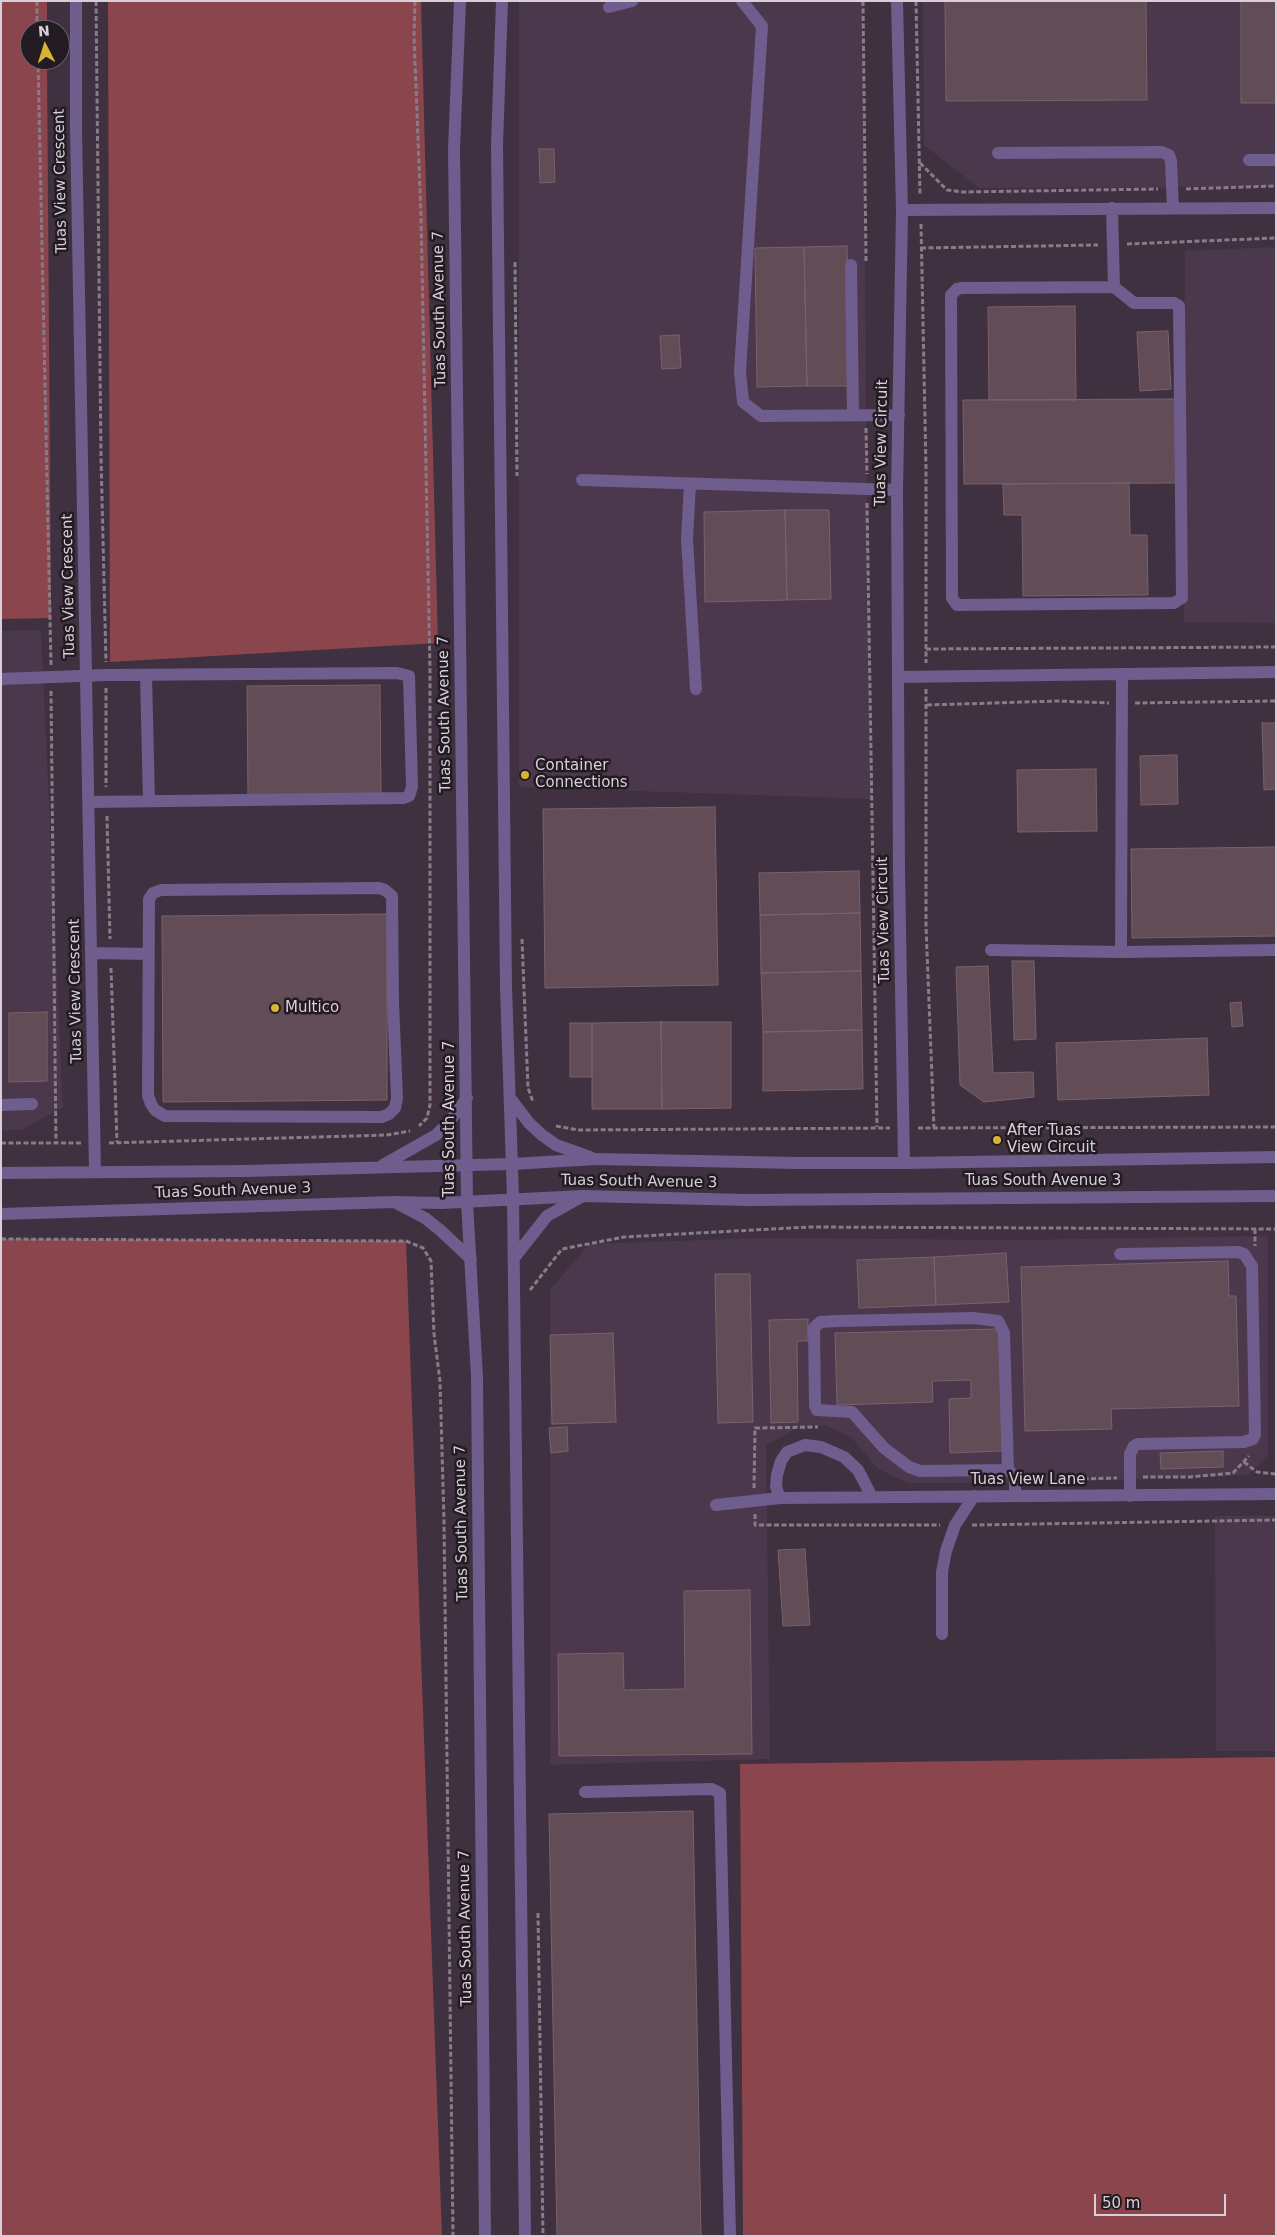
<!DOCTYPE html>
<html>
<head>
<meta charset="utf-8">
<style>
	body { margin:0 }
	#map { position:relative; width:1277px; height:2237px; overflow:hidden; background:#3f3140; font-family:"DejaVu Sans",sans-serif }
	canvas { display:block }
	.frame { position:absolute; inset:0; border:2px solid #d8cfd8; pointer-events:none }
	.north { position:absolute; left:20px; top:20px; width:50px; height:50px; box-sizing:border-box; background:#221b22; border:1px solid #6b636b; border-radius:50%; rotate:355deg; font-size:14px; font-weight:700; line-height:20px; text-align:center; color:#d8cfd8 }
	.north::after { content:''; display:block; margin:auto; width:18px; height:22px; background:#d9b434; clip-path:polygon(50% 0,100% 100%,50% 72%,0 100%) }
	.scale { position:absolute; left:1094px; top:2194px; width:132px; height:22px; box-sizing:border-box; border:2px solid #d8cfd8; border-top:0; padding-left:6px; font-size:15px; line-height:18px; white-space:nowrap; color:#d8cfd8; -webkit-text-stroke:4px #221b22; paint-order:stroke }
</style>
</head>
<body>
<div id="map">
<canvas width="1277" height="2237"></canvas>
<div class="frame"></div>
<div class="north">N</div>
<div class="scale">50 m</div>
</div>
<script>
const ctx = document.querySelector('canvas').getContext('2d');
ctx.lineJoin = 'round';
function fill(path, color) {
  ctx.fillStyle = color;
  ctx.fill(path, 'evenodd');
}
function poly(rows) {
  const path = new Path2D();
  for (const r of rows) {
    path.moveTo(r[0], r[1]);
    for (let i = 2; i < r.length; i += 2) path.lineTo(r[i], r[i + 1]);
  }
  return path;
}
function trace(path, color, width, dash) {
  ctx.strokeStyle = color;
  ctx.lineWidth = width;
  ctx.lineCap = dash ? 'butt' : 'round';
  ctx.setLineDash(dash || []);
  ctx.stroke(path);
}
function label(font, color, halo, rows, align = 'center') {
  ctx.font = font + ' "DejaVu Sans",sans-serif';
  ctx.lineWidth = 5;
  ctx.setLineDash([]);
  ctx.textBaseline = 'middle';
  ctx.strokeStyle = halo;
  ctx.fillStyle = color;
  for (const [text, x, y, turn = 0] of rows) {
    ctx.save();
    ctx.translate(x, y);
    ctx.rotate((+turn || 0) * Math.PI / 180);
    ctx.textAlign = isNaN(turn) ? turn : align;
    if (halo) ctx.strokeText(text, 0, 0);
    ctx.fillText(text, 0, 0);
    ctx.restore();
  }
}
fill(poly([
	[519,1,863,1,866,415,872,799,519,787],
	[923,1,1276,1,1276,187,979,188,924,145],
	[1276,247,1276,623,1184,622,1185,251],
	[41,630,63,1107,21,1130,1,1130,1,631],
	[1268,1236,1268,1455,1248,1475,1023,1483,908,1483,878,1469,851,1437,824,1425,796,1429,766,1445,770,1759,550,1765,550,1290,589,1244,764,1238,1016,1240],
	[1215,1516,1276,1516,1276,1751,1216,1751]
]), '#4c384c');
fill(poly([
	[1,1,47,1,47,30,30,30,30,60,47,60,51,618,1,619],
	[108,1,421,1,438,643,110,662],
	[1,1239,406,1241,442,2236,1,2236],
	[1276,1757,1276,2236,743,2236,740,1764]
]), '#8a464c');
const building = poly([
	[945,1,1146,1,1147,100,946,101,945,1],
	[1241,1,1276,1,1276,103,1241,103,1241,1],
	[539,149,554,149,555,182,540,183,539,149],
	[847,246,850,386,807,386,804,247,847,246],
	[804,247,807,386,757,387,755,248,804,247],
	[1075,306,1076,400,989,400,988,307,1075,306],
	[1168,331,1171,389,1140,391,1137,332,1168,331],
	[679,335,681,368,662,369,660,336,679,335],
	[1176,399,1177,483,964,484,963,400,1176,399],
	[1129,483,1130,535,1147,535,1148,595,1023,596,1022,515,1004,515,1003,484,1129,483],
	[785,510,829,510,831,599,787,600,785,510],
	[785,510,787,600,705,602,704,512,785,510],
	[380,685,381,797,248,798,247,686,380,685],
	[1262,723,1276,723,1276,789,1264,790,1262,723],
	[1177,755,1178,804,1141,805,1140,756,1177,755],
	[1096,769,1097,831,1018,832,1017,770,1096,769],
	[715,807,718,985,545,988,543,809,715,807],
	[1276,847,1276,936,1132,938,1131,849,1276,847],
	[859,871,860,913,760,915,759,873,859,871],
	[860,913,861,971,761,973,760,915,860,913],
	[387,914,387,1100,163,1102,162,916,387,914],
	[1012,961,1034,961,1036,1039,1014,1040,1012,961],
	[988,966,993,1073,1033,1072,1034,1097,984,1102,960,1085,956,967,988,966],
	[861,971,862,1030,763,1032,761,973,861,971],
	[1241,1002,1243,1026,1232,1027,1230,1003,1241,1002],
	[47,1012,47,1081,9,1082,9,1013,47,1012],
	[661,1022,731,1022,731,1108,662,1109,661,1022],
	[661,1022,662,1109,592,1109,592,1023,661,1022],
	[570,1023,592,1023,592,1077,570,1077,570,1023],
	[862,1030,863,1089,763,1091,763,1032,862,1030],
	[1207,1038,1209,1095,1058,1100,1056,1043,1207,1038],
	[1006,1253,1009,1302,936,1305,934,1257,1006,1253],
	[934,1257,936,1305,859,1308,857,1260,934,1257],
	[1228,1261,1229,1296,1236,1296,1239,1406,1111,1409,1112,1429,1025,1431,1021,1267,1228,1261],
	[715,1274,750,1274,753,1422,718,1423,715,1274],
	[808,1319,808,1341,797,1341,798,1422,771,1423,769,1320,808,1319],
	[999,1329,1002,1451,950,1453,949,1399,971,1398,971,1380,932,1381,933,1402,837,1405,835,1333,999,1329],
	[613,1333,616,1422,552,1424,550,1335,613,1333],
	[567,1427,568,1451,551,1453,549,1428,567,1427],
	[1223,1451,1223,1467,1161,1469,1160,1453,1223,1451],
	[805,1549,810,1625,783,1626,778,1550,805,1549],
	[750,1590,752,1754,559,1756,558,1654,623,1653,624,1690,685,1689,684,1591,750,1590],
	[693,1811,701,2236,557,2236,549,1814,693,1811]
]);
fill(building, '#624c55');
trace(building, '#79626c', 1);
trace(poly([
	[37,1,37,30],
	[96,1,101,457,106,662],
	[415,1,414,36,421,216,430,670,430,1105,427,1118,419,1126],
	[863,1,866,262],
	[916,1,920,196],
	[38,60,51,665],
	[920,163,947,190,963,192,1158,189],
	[1186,189,1276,186],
	[921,224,926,468,926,663],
	[1127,244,1276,238],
	[921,248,1098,245],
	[515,262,517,476],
	[866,428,867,474],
	[867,503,877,1127],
	[926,649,1276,647],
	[106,688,106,787],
	[926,689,926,926,934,1128],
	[51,691,56,1143],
	[1135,703,1276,701],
	[927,705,1058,701,1109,703],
	[107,816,110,939],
	[522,939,528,1088,533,1102],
	[111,968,117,1142],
	[556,1126,578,1130,890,1128],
	[918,1128,1276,1127],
	[1,1143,81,1143],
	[109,1143,387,1135,410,1131],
	[1255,1229,1255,1246],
	[1,1239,406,1241,423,1248,431,1261,434,1334,440,1381,444,1521,453,2236],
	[530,1290,562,1249,624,1237,809,1227,1276,1229],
	[1244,1462,1257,1472,1276,1474],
	[1143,1477,1190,1477,1233,1473,1249,1456],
	[1076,1479,1117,1478],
	[754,1488,755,1428,818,1427],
	[755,1514,755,1525,940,1525],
	[972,1525,1276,1520],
	[538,1913,543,2236]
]), '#887c88', 3, [5, 2.5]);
trace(poly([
	[76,1,76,128,95,1171],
	[460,1,454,149,467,1202,477,1377,485,2236],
	[502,1,497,145,506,987,513,1198,525,2236],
	[742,1,762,26,740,372,743,402,761,416,899,415],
	[897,1,902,210,897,490,899,868,904,1163],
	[609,7,632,1],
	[998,153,1162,152,1169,155,1171,161,1173,208],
	[1249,160,1276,160],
	[1112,208,1114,287],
	[902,210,1276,208],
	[851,265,853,415],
	[1114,287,1134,303,1174,303,1179,306,1182,598,1174,603,957,605,952,598,951,295,957,289,962,288,1114,287],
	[582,480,897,490],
	[690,484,687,539,696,689],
	[146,675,149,801],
	[899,677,1276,672],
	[1,679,106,675,397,673,409,676,412,787,409,796,404,798,89,802],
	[379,888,385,890,392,896,393,1002,397,1098,395,1108,389,1114,382,1117,165,1116,155,1110,151,1104,148,1095,149,899,153,893,161,890,379,888],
	[991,950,1121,952,1276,950],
	[1121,952,1122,674],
	[92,953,149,954],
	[510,1098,529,1123,542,1135,556,1145,590,1157],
	[1,1105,32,1104],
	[383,1165,436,1135,450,1121,467,1098],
	[1,1173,245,1171,512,1164,596,1159,797,1163,904,1163,1276,1157],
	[398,1204,425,1218,440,1230,471,1259],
	[1,1214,394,1202,442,1203,583,1196,747,1200,1276,1196],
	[1120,1254,1238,1252,1244,1254,1252,1266,1255,1434,1253,1439,1244,1442,1138,1444,1134,1446,1130,1454,1130,1496],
	[514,1258,547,1216,581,1197],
	[1008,1470,1004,1333,998,1321,973,1318,838,1321,820,1322,814,1328,815,1406,817,1410,852,1412,884,1448,909,1467,920,1471,1008,1470,1015,1476,1015,1496],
	[780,1498,776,1487,777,1475,781,1461,787,1452,805,1445,821,1447,844,1457,858,1470,872,1497],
	[716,1505,780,1498,1276,1494],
	[942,1634,942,1572,946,1551,955,1525,974,1496],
	[585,1792,712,1789,720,1793,730,2236]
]), '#6e5d8d', 12);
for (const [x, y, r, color] of [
	[525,775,5,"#d9b434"],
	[275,1008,5,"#d9b434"],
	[997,1140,5,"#d9b434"]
]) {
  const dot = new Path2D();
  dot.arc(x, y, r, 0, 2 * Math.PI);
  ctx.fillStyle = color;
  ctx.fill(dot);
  trace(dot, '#221b22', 2);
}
label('15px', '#d8cfd8', '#221b22', [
	["Tuas View Crescent",61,181,-91],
	["Tuas South Avenue 7",440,309,-91],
	["Tuas View Circuit",882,443,-89],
	["Tuas View Crescent",69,586,-91],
	["Tuas South Avenue 7",445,714,-91],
	["Tuas View Circuit",884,920,-91],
	["Tuas View Crescent",76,991,-91],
	["Tuas South Avenue 7",450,1119,-90],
	["Tuas South Avenue 3",1043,1181],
	["Tuas South Avenue 3",639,1182,1],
	["Tuas South Avenue 3",233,1191,-2],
	["Tuas View Lane",1028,1480],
	["Tuas South Avenue 7",462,1523,-91],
	["Tuas South Avenue 7",466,1928,-91]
]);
label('15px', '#d8cfd8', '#221b22', [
	["Container",535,766],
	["Connections",535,783],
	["Multico",285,1008],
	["After Tuas",1007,1131],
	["View Circuit",1007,1148]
], 'left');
</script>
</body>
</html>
